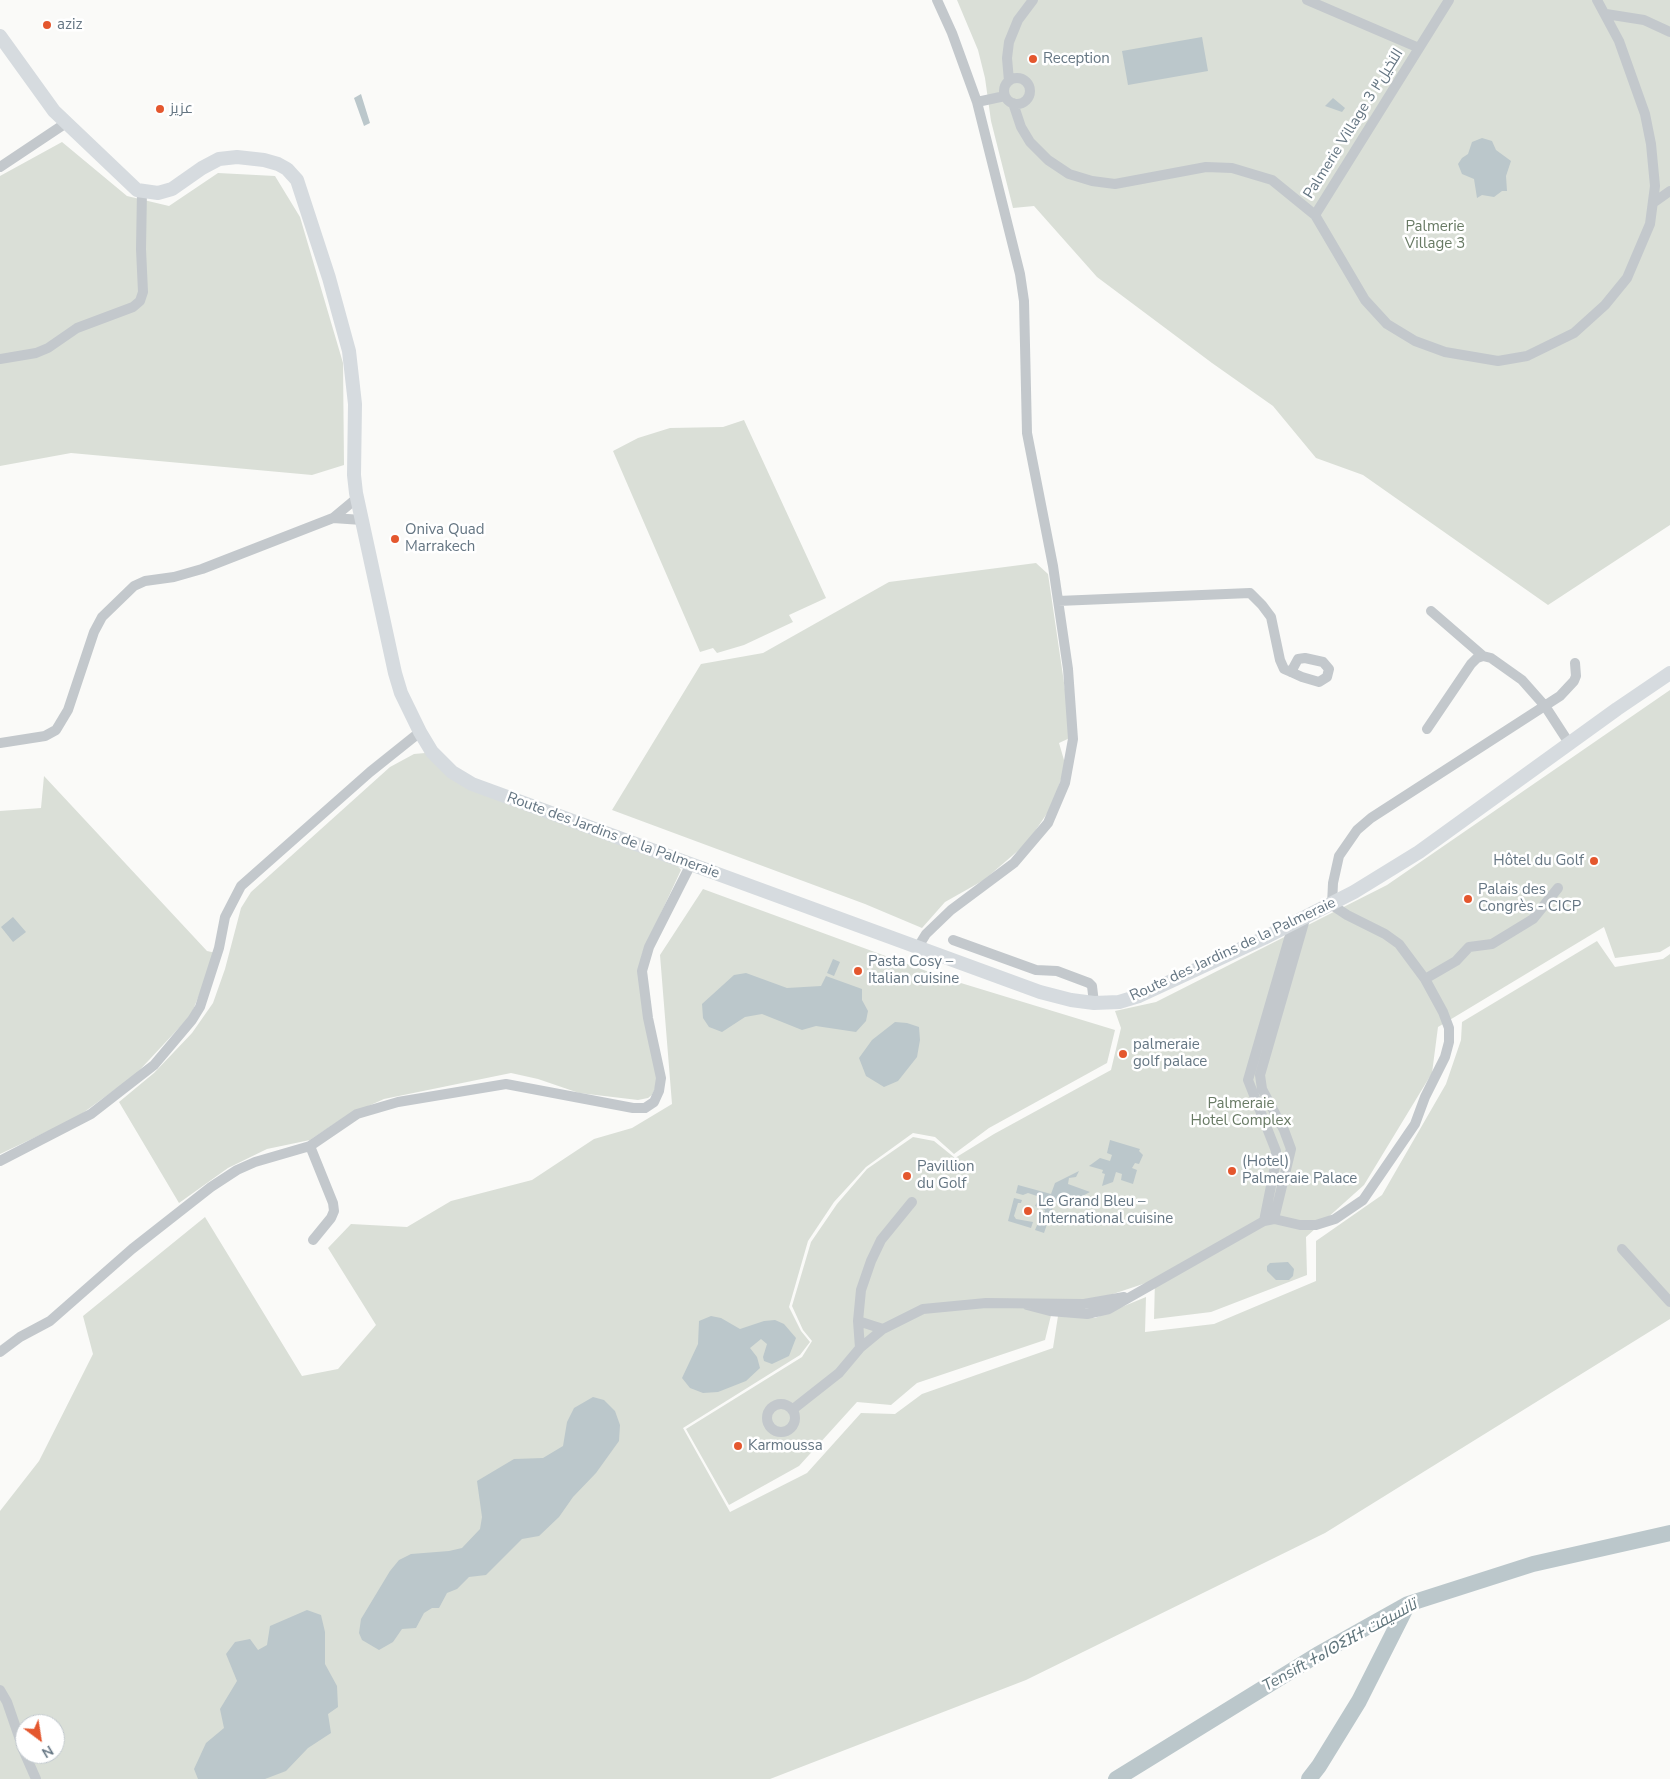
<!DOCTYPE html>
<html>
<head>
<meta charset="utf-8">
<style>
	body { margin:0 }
	#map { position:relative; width:1670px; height:1779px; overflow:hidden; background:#fafaf8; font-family:"Nunito Sans",sans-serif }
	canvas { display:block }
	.north { position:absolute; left:15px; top:1714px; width:50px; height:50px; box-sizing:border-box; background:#fff; border:1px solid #c1c8cd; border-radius:50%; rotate:149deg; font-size:14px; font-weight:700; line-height:20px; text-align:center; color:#657683 }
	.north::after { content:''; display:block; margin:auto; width:18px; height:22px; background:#e4572e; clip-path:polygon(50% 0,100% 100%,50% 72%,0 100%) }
</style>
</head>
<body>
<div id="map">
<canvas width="1670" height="1779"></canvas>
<div class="north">N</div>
</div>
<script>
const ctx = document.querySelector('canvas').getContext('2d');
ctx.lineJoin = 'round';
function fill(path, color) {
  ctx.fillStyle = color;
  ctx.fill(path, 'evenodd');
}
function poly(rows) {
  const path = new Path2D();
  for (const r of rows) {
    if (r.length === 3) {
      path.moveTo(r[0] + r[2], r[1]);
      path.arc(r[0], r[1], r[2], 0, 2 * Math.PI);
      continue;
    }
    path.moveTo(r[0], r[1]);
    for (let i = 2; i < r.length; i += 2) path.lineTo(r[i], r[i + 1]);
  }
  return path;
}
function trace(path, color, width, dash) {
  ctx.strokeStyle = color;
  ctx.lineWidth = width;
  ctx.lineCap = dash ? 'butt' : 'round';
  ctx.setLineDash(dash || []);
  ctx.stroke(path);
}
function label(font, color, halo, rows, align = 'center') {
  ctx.font = font + ' "Nunito Sans",Cairo,"Noto Sans Tifinagh",sans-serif';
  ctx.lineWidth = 5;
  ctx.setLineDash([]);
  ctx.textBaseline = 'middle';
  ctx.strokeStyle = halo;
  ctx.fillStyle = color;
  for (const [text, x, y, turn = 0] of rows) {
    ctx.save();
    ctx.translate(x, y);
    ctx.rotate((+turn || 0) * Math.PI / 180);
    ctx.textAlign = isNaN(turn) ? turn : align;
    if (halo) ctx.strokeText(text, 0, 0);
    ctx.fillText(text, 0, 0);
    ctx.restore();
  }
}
fill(poly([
	[957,0,1670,0,1670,525,1548,605,1363,475,1316,458,1273,406,1212,363,1097,277,1034,206,1013,208,991,121,985,78,978,50],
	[62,142,127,196,169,206,218,173,275,176,300,217,343,363,344,465,312,475,71,453,0,466,0,176],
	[744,420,826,598,789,615,793,622,744,645,717,653,713,648,700,652,613,451,638,438,670,428,723,427],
	[1036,563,1048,574,1072,737,1059,743,1064,760,1064,770,1052,806,1027,843,984,880,945,902,922,928,865,904,612,810,701,664,763,653,889,582],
	[1670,690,1670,946,1660,952,1615,958,1604,927,1438,1027,1432,1073,1364,1185,1306,1237,1307,1275,1211,1312,1154,1319,1155,1280,1092,1301,1054,1303,1045,1340,917,1383,891,1405,857,1402,799,1466,729,1505,686,1429,802,1357,812,1341,803,1330,792,1306,811,1242,837,1204,867,1169,913,1137,934,1141,955,1158,994,1134,1111,1070,1121,1028,1115,1011,1156,1002,1387,885],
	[425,753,435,763,677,865,681,870,642,954,640,969,656,1069,656,1086,652,1095,648,1098,638,1100,579,1093,538,1079,511,1073,384,1099,346,1116,310,1140,267,1149,228,1168,179,1203,119,1102,154,1073,192,1033,213,1003,225,969,241,908,251,892,390,767,414,754],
	[44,776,207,951,216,953,191,1015,135,1075,76,1118,0,1154,0,811,41,808],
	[703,889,951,980,1115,1030,1107,1063,989,1128,954,1154,935,1137,913,1133,866,1167,834,1202,808,1241,789,1307,801,1331,810,1342,800,1355,683,1428,730,1512,807,1473,861,1413,895,1414,922,1394,1053,1348,1058,1316,1095,1318,1146,1297,1145,1332,1214,1324,1316,1281,1316,1241,1382,1195,1446,1084,1461,1040,1462,1022,1597,941,1615,967,1663,959,1670,954,1670,1319,1325,1533,1026,1680,770,1779,0,1779,0,1511,39,1461,93,1354,83,1316,205,1217,302,1376,338,1369,376,1325,328,1248,351,1224,407,1227,451,1201,532,1180,594,1139,632,1128,672,1104,660,955],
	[25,1724,55,1724,55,1754,25,1754]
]), '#dadfd7');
fill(poly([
	[1202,37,1208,71,1128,85,1122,51],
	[361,94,370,123,364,126,354,98],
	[1333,98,1345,108,1342,112,1325,106],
	[1482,138,1492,141,1496,150,1511,161,1506,176,1507,191,1502,191,1494,197,1482,195,1477,198,1474,179,1462,174,1458,164,1462,158,1468,154,1472,142],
	[13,917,26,932,13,942,1,927],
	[833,959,840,962,834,976,827,973],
	[746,973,787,988,821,986,826,976,862,989,862,1000,868,1011,866,1021,856,1032,816,1026,802,1030,762,1014,745,1017,722,1032,709,1027,703,1018,702,1004,734,975],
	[895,1022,907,1023,919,1027,920,1040,917,1057,898,1081,884,1087,866,1076,859,1058,872,1040],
	[1110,1140,1140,1149,1139,1151,1143,1155,1139,1164,1135,1163,1132,1168,1137,1170,1133,1184,1121,1180,1122,1174,1116,1172,1113,1182,1102,1186,1105,1174,1102,1173,1103,1170,1089,1166,1100,1158,1110,1161,1112,1155,1107,1153],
	[1079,1171,1076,1177,1069,1178,1068,1184,1090,1192,1067,1204,1055,1201,1044,1233,1035,1230,1038,1223,1041,1224,1045,1210,1035,1206,1040,1197,1028,1193,1023,1195,1016,1193,1018,1185,1051,1194,1055,1183],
	[1014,1198,1022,1200,1021,1203,1018,1203,1014,1216,1016,1219,1033,1222,1031,1228,1008,1221],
	[1288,1262,1294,1269,1293,1276,1289,1280,1276,1280,1267,1271,1267,1266,1270,1263],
	[711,1316,721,1318,740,1329,764,1321,775,1320,784,1324,796,1338,789,1356,772,1364,764,1361,763,1357,767,1344,761,1339,750,1348,757,1357,760,1368,746,1381,718,1392,703,1393,690,1388,682,1378,698,1344,699,1321],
	[593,1397,604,1400,615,1411,620,1425,619,1441,596,1473,573,1497,559,1517,539,1536,522,1539,486,1575,469,1577,457,1589,447,1593,439,1608,432,1608,424,1613,416,1628,402,1629,393,1642,379,1650,362,1640,359,1633,361,1619,390,1571,399,1560,411,1554,449,1551,462,1548,480,1529,482,1517,477,1481,514,1459,543,1458,563,1446,567,1422,574,1408],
	[307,1610,321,1615,325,1632,325,1664,337,1686,338,1707,328,1714,331,1733,308,1748,286,1771,265,1779,198,1779,194,1769,206,1743,224,1728,220,1709,237,1681,226,1654,235,1642,250,1639,258,1650,267,1645,270,1626]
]), '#bbc7cb');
trace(poly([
	[1116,1779,1317,1655,1408,1604,1533,1564,1670,1533],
	[1309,1779,1319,1766,1359,1701,1408,1604]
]), '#bbc7cb', 16);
trace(poly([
	[1307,0,1419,48],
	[1606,14,1644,20,1670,32],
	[1017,91,13],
	[1009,81,1007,58,1009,42,1018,20,1033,0],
	[977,102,1005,96],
	[1013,103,1021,127,1030,142,1048,160,1069,174,1092,181,1115,184,1206,167,1232,168,1272,180,1315,215,1365,300,1387,324,1415,341,1445,352,1498,361,1527,356,1574,333,1605,305,1627,278,1650,224,1655,186,1651,144,1645,114,1619,41,1597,0],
	[0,167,66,123],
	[1653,203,1670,191],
	[1315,215,1449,0],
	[0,359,36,353,48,348,77,328,133,307,140,301,143,292,141,249,142,191],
	[333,518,362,520],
	[1058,601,1250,593,1262,605,1271,617,1280,660,1284,669,1291,672,1302,677,1319,682,1327,677,1329,669,1323,662,1305,658,1298,659,1291,672],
	[1431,611,1483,656],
	[1427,729,1471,664,1477,658,1483,656,1491,658,1522,680,1545,706,1569,743],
	[0,743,45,736,56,730,68,710,94,632,102,617,134,586,145,581,174,577,202,569,333,518,357,498],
	[953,940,1036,970,1057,971,1089,983,1092,986,1094,1003],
	[918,947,926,934,951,910,1014,863,1048,823,1065,783,1073,739,1068,669,1053,566,1027,433,1024,301,1020,274,977,102,952,33,937,0],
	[1425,979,1456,961,1469,947,1492,944,1533,919,1558,888],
	[310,1146,333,1203,334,1211,331,1218,313,1240],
	[0,1161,91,1114,154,1065,192,1020,200,1007,219,948,225,917,241,886,370,772,420,732],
	[1274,1219,1291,1149,1284,1130,1262,1089,1260,1075,1305,919],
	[1264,1221,1276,1161,1276,1151,1248,1080,1293,925],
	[1622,1249,1670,1302],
	[1027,1305,1050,1311,1087,1314,1109,1309,1264,1221,1274,1219,1300,1225,1316,1225,1335,1219,1363,1200,1415,1124,1425,1097,1445,1057,1449,1042,1449,1028,1443,1012,1425,979,1399,944,1385,934,1347,915,1332,905,1333,883,1339,856,1357,830,1371,818,1560,696,1574,681,1576,676,1575,663],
	[858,1321,883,1329],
	[860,1348,858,1321,861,1290,871,1261,881,1240,912,1202],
	[0,1352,20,1337,50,1321,132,1249,211,1187,237,1170,255,1162,310,1146,357,1114,398,1102,506,1084,633,1108,645,1108,654,1102,659,1091,661,1078,648,1018,642,971,649,947,691,864],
	[781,1418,14],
	[792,1410,839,1373,860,1348,883,1329,923,1309,986,1303,1084,1304,1124,1297],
	[0,1690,7,1702,25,1754],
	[25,1754,36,1779]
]), '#c3c8cc', 10);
trace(poly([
	[0,36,54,111,137,190,158,193,172,189,202,168,219,159,237,157,264,160,278,164,287,169,297,180,329,278,349,351,355,404,354,475,356,493,395,673,401,693,420,732,432,752,452,772,472,784,1040,992,1071,1000,1094,1003,1119,1002,1139,996,1264,938,1354,892,1419,852,1617,709,1670,673]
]), '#d6dbdf', 14);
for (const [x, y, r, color] of [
	[47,25,5,"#e4572e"],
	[1033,59,5,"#e4572e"],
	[160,109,5,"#e4572e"],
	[395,539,5,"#e4572e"],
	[1594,861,5,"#e4572e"],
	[1468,899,5,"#e4572e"],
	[858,971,5,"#e4572e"],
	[1123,1054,5,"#e4572e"],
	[1232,1171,5,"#e4572e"],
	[907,1176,5,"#e4572e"],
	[1028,1211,5,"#e4572e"],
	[738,1446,5,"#e4572e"]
]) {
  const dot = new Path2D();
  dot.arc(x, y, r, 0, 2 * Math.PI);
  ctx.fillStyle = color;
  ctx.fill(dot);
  trace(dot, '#fff', 2);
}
label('15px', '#657683', '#fff', [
	["aziz",57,25],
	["Reception",1043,59],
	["عزيز",170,109],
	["Oniva Quad",405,530],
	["Marrakech",405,547],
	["Hôtel du Golf",1584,861,"right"],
	["Palais des",1478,890],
	["Congrès - CICP",1478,907],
	["Pasta Cosy –",868,962],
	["Italian cuisine",868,979],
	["palmeraie",1133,1045],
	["golf palace",1133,1062],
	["(Hotel)",1242,1162],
	["Palmeraie Palace",1242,1179],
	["Pavillion",917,1167],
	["du Golf",917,1184],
	["Le Grand Bleu –",1038,1202],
	["International cuisine",1038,1219],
	["Karmoussa",748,1446]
], 'left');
label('15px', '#657683', '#fff', [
	["Palmerie Village 3 النخيل٣",1354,124,-58],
	["Route des Jardins de la Palmeraie",613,836,20],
	["Route des Jardins de la Palmeraie",1233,950,-25]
]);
label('15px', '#687a64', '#fff', [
	["Palmerie",1435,227],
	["Village 3",1435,244],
	["Palmeraie",1241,1104],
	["Hotel Complex",1241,1121]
]);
label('italic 16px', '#60757c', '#fff', [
	["Tensift ⵜⴰⵏⵙⵉⴼⵜ تانسيفت",1340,1646,-29]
]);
</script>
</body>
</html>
